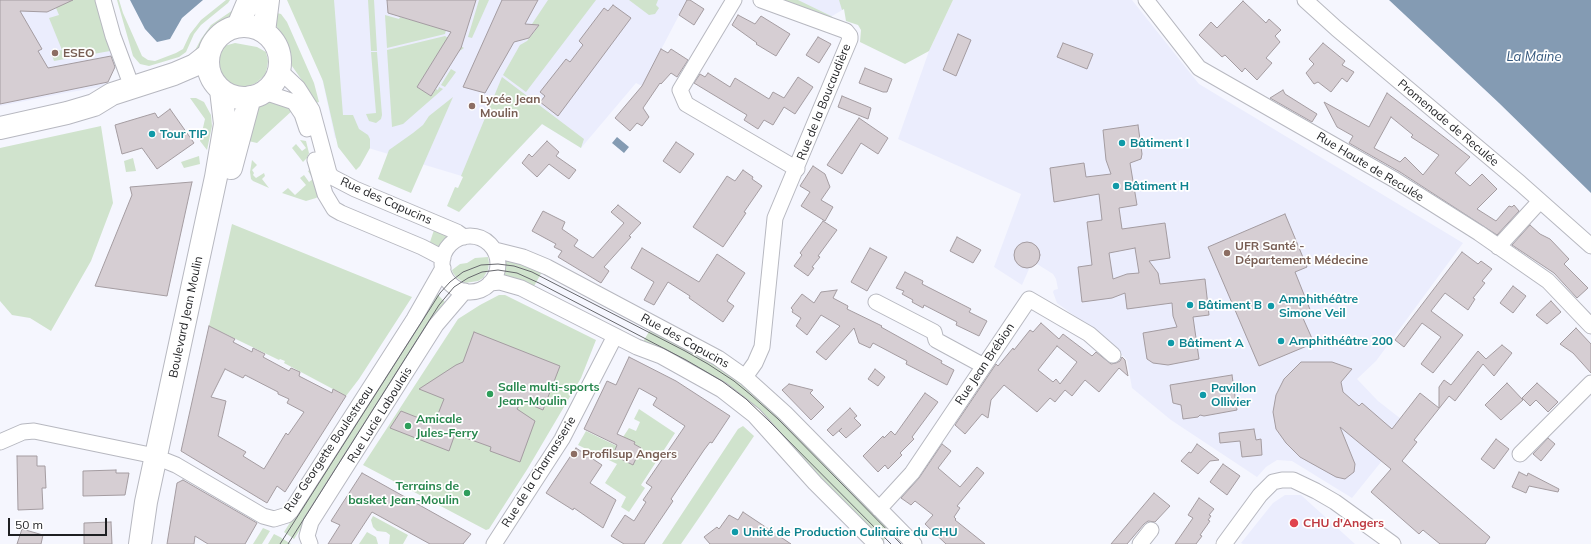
<!DOCTYPE html>
<html>
<head>
<meta charset="utf-8">
<style>
	body { margin:0 }
	#map { position:relative; width:1591px; height:544px; overflow:hidden; background:#f5f6fe; font-family:Mulish,sans-serif }
	canvas { display:block }
	.scale { position:absolute; left:8px; top:518px; width:99px; height:18px; box-sizing:border-box; border:2px solid #1e1f22; border-top:0; padding-left:5px; font-size:12px; line-height:14px; white-space:nowrap; color:#1e1f22; -webkit-text-stroke:3px #fff; paint-order:stroke }
</style>
</head>
<body>
<div id="map">
<canvas width="1591" height="544"></canvas>
<div class="scale">50 m</div>
</div>
<script>
const ctx = document.querySelector('canvas').getContext('2d');
ctx.lineJoin = 'round';
function fill(path, color) {
  ctx.fillStyle = color;
  ctx.fill(path, 'evenodd');
}
function poly(rows) {
  const path = new Path2D();
  for (const r of rows) {
    if (r.length === 3) {
      path.moveTo(r[0] + r[2], r[1]);
      path.arc(r[0], r[1], r[2], 0, 2 * Math.PI);
      continue;
    }
    path.moveTo(r[0], r[1]);
    for (let i = 2; i < r.length; i += 2) path.lineTo(r[i], r[i + 1]);
  }
  return path;
}
function trace(path, color, width, dash) {
  ctx.strokeStyle = color;
  ctx.lineWidth = width;
  ctx.lineCap = dash ? 'butt' : 'round';
  ctx.setLineDash(dash || []);
  ctx.stroke(path);
}
function label(font, color, halo, rows, align = 'center') {
  ctx.font = font + ' Mulish,sans-serif';
  ctx.lineWidth = 3.5;
  ctx.setLineDash([]);
  ctx.textBaseline = 'middle';
  ctx.strokeStyle = halo;
  ctx.fillStyle = color;
  for (const [text, x, y, turn = 0] of rows) {
    ctx.save();
    ctx.translate(x, y);
    ctx.rotate((+turn || 0) * Math.PI / 180);
    ctx.textAlign = isNaN(turn) ? turn : align;
    if (halo) ctx.strokeText(text, 0, 0);
    ctx.fillText(text, 0, 0);
    ctx.restore();
  }
}
fill(poly([
	[0,0,95,0,115,67,106,86,65,93,0,106],
	[305,0,687,0,642,86,636,83,581,148,542,124,485,183,335,138],
	[778,0,841,0,844,9,827,19],
	[953,0,1132,0,1199,84,1463,243,1376,361,1357,379,1378,401,1410,426,1352,498,1292,461,1277,460,1266,467,1257,477,1171,420,1132,388,1127,360,1106,339,1057,303,1053,292,1054,290,1058,289,1056,279,1053,274,1037,264,1029,269,1022,285,994,267,1021,194,898,139,929,51],
	[1285,495,1301,495,1355,544,1243,544,1241,543,1273,503]
]), '#ebedfd');
fill(poly([
	[62,0,95,0,110,51,54,61,51,52,62,50,49,18,59,15,56,8],
	[117,0,119,0,123,13,142,56,148,60,155,61,176,53,183,49,190,34,201,20,226,0,230,0,228,3,201,25,194,34,186,52,179,57,149,66,140,64,133,56],
	[287,0,334,0,343,115,353,115,359,129,368,135,370,139,370,148,360,166,356,170,338,147,323,81],
	[368,0,374,0,377,51,371,51],
	[479,0,489,0,472,38,468,37],
	[548,0,596,0,526,92,503,75,520,45,527,41,535,31,538,25,532,25,532,24],
	[629,0,658,0,656,5,659,8,655,14,649,15],
	[778,0,798,0,831,16,837,22],
	[839,0,953,0,929,51,905,64,860,42,861,30,858,25,846,21,844,9,842,10],
	[233,10,234,14,211,30,206,36,200,48,192,56,201,39,211,25],
	[273,12,281,14,287,22,314,83,319,102,316,103,308,89,292,66,286,45,276,25],
	[385,15,399,19,400,17,446,30,445,34,387,48],
	[445,36,464,48,458,52,445,42,417,87,431,96,436,89,438,90,439,87,443,89,403,124,392,127,387,50],
	[235,43,257,47,266,52,268,61,267,68,265,75,256,83,249,86,236,86,229,83,221,73,218,61,222,50,224,46],
	[371,52,377,52,382,115,381,119,376,123,369,121,366,114,376,113],
	[451,69,456,72,445,87,441,85],
	[502,77,584,139,581,148,542,124,459,212,447,206,455,187,458,188,463,177,461,176],
	[453,97,411,193,378,179,389,150,413,133,423,125,429,116],
	[190,98,196,98,204,102,211,115,212,126,207,150,200,141,205,119],
	[272,101,294,109,257,143,244,140,256,109,266,102],
	[101,126,113,203,91,261,51,331,30,318,12,315,0,301,0,148],
	[300,140,306,141,309,153,307,158,303,162,292,148,296,144,302,151,306,148],
	[199,156,200,164,184,168,181,162],
	[133,158,136,171,126,172,124,161],
	[252,160,257,165,252,170,254,173,253,175,256,178,264,173,265,176,262,179,269,188,253,181,251,179,250,172],
	[311,169,319,196,316,198,306,201,282,193,288,188,295,195,306,185,300,178,304,175,309,182,313,179,308,171],
	[232,224,412,297,359,379,346,396,284,363,285,361,280,359,279,360,209,326],
	[435,227,450,236,440,249,429,245],
	[488,257,489,263,488,270,483,278,478,281,465,283,457,278,453,273,452,270,460,264,467,263,475,258],
	[504,257,543,270,533,288,502,277,505,267],
	[436,293,445,302,294,539,284,532],
	[499,295,505,295,596,340,581,378,528,468,489,529,486,530,363,465,458,319,480,305],
	[651,328,700,354,752,388,894,530,882,542,792,450,793,448,643,342],
	[639,409,675,433,641,485,645,488,629,512,621,507,626,497,605,483,617,464,578,445,586,431,623,449,622,451,616,448,613,455,633,464,641,448,634,444,634,442,623,437,629,428,636,431,640,422,634,419],
	[743,426,754,436,703,512,681,544,662,544,738,429],
	[373,516,408,535,403,544,389,544,390,535,386,532,377,531,373,527,371,520],
	[263,528,270,531,262,544,253,544],
	[367,532,376,537,378,544,359,544],
	[274,534,280,537,291,544,268,544]
]), '#d0e3cd');
fill(poly([
	[130,0,203,0,182,18,170,39,157,42,145,29],
	[1389,0,1591,0,1591,193,1499,103],
	[617,137,629,147,624,153,612,143]
]), '#849bb3');
const building = poly([
	[0,0,73,0,47,12,20,11,42,49,38,51,48,68,111,56,115,67,108,82,0,104,0,0],
	[387,0,476,0,461,48,431,96,417,87,451,32,388,13,387,0],
	[502,0,538,0,525,24,539,25,529,38,514,42,485,93,463,87,502,0],
	[687,0,690,0,704,9,694,25,679,15,687,0],
	[1243,1,1266,23,1269,19,1281,30,1275,36,1280,42,1266,58,1272,63,1257,80,1245,68,1242,72,1225,55,1222,57,1199,35,1211,22,1217,28,1243,1],
	[613,5,631,18,558,116,540,102,545,96,540,92,566,59,570,62,583,45,579,41,604,8,608,11,613,5],
	[738,15,755,24,761,16,790,34,776,56,756,44,757,43,732,25,738,15],
	[958,34,971,40,956,76,943,70,958,34],
	[818,37,831,44,819,63,806,55,818,37],
	[1063,43,1093,54,1087,69,1057,57,1063,43],
	[1323,43,1345,61,1342,65,1354,72,1347,82,1342,78,1331,92,1318,82,1314,84,1306,73,1314,64,1309,59,1323,43],
	[661,49,668,53,671,49,688,60,677,77,671,73,661,84,660,83,643,108,649,117,642,126,637,123,630,131,615,118,642,86,661,49],
	[865,68,892,79,887,92,883,92,859,83,865,68],
	[708,73,730,87,735,78,769,99,773,92,784,98,798,77,813,87,795,114,784,107,773,125,764,120,758,129,744,120,747,115,694,83,700,74,705,77,708,73],
	[1283,90,1285,94,1317,114,1312,122,1270,98,1283,90],
	[1387,93,1470,157,1455,173,1470,186,1482,174,1497,189,1477,209,1496,221,1509,206,1512,207,1514,205,1519,211,1497,235,1400,172,1349,143,1353,136,1337,127,1324,102,1369,127,1387,93],
	[1391,117,1413,135,1411,137,1439,155,1423,175,1405,157,1400,162,1374,148,1391,117],
	[842,96,871,108,868,119,838,107,842,96],
	[170,109,194,143,157,169,142,148,122,154,115,125,155,113,158,118,170,109],
	[859,118,888,138,878,154,861,143,842,174,827,165,859,118],
	[1138,125,1142,154,1141,159,1130,163,1137,205,1119,208,1122,229,1165,223,1170,258,1149,261,1158,273,1160,284,1205,279,1209,315,1193,317,1199,359,1168,365,1153,363,1147,359,1143,333,1177,327,1173,316,1172,303,1127,309,1125,293,1112,298,1082,302,1078,267,1092,265,1087,222,1102,220,1099,194,1054,202,1050,168,1084,163,1086,177,1111,174,1106,160,1103,130,1138,125],
	[1135,248,1139,273,1127,274,1113,279,1109,253,1135,248],
	[547,141,559,152,556,156,576,170,569,179,549,164,537,177,522,163,529,154,532,157,547,141],
	[676,142,694,154,680,173,663,161,676,142],
	[813,166,825,174,830,187,821,200,833,207,825,221,801,206,810,192,800,186,813,166],
	[743,170,753,177,752,179,762,186,744,212,746,213,723,247,693,227,727,176,735,181,743,170],
	[192,182,167,296,95,286,132,195,130,187,192,182],
	[618,205,641,223,629,236,631,237,604,267,609,271,601,283,558,257,562,251,554,247,556,244,532,231,543,211,565,222,562,229,578,240,574,246,593,258,624,223,611,212,618,205],
	[1285,214,1307,267,1295,272,1311,312,1302,316,1314,343,1259,366,1208,247,1285,214],
	[823,221,837,230,818,256,820,257,812,267,814,268,808,276,794,266,802,255,800,253,823,221],
	[1530,225,1540,234,1550,239,1569,259,1564,264,1588,288,1577,298,1554,273,1512,245,1530,225],
	[957,237,981,250,973,263,950,251,957,237],
	[1027,255,13],
	[642,248,699,282,717,254,745,273,727,301,734,306,723,322,689,298,690,296,668,282,654,305,644,300,654,282,631,268,642,248],
	[870,248,887,257,867,291,851,282,870,248],
	[1462,252,1478,264,1481,261,1492,269,1482,281,1485,283,1473,298,1475,299,1468,310,1445,293,1431,311,1463,335,1433,373,1421,364,1441,337,1422,323,1404,347,1395,340,1462,252],
	[905,272,923,281,922,284,971,309,969,312,987,321,979,336,956,325,957,322,924,305,923,308,912,302,913,300,902,294,904,291,896,288,905,272],
	[1513,286,1526,296,1513,313,1500,303,1513,286],
	[837,290,833,298,848,306,847,309,882,326,881,327,942,361,941,363,954,370,947,385,906,364,907,361,873,343,870,348,859,343,854,328,826,360,816,352,840,326,821,315,807,335,796,326,801,318,792,312,793,310,791,308,802,294,814,303,821,292,837,290],
	[1551,301,1561,312,1547,324,1536,315,1551,301],
	[1041,323,1059,339,1063,334,1092,356,1096,352,1111,364,1116,363,1120,361,1122,357,1125,360,1128,376,1119,368,1099,392,1085,380,1072,396,1065,390,1055,402,1050,398,1037,412,1004,385,991,400,988,418,982,414,965,434,955,425,992,370,996,364,998,366,1013,348,1014,350,1030,330,1033,332,1041,323],
	[1057,346,1077,362,1060,384,1056,379,1053,382,1038,370,1057,346],
	[209,326,235,339,233,342,252,352,253,348,265,354,263,357,289,371,291,368,300,372,299,376,332,393,333,389,346,396,285,492,277,486,267,503,181,451,209,326],
	[225,369,243,378,245,375,278,392,278,394,289,399,287,403,304,412,288,435,286,433,264,469,243,456,246,452,218,436,226,401,211,397,225,369],
	[1576,328,1591,344,1591,373,1573,353,1560,344,1576,328],
	[474,332,560,366,543,410,522,401,517,409,535,421,520,462,490,451,491,447,455,434,449,451,390,428,401,411,434,424,444,399,419,389,456,365,463,362,474,332],
	[1502,345,1512,353,1494,376,1483,364,1455,401,1449,396,1414,440,1417,442,1402,461,1490,537,1485,544,1440,544,1423,530,1419,534,1371,492,1391,469,1340,427,1355,464,1354,472,1345,479,1336,477,1300,457,1286,443,1276,429,1273,412,1276,395,1284,379,1301,362,1332,362,1352,369,1341,382,1343,392,1359,406,1362,403,1392,429,1420,393,1439,408,1439,387,1444,380,1451,385,1478,351,1486,359,1502,345],
	[629,357,676,381,730,416,712,443,710,442,704,450,671,499,673,501,644,544,624,544,611,536,625,515,634,521,646,502,643,500,652,487,646,483,685,426,653,405,657,398,639,388,617,434,635,442,634,444,641,448,633,465,613,455,617,445,584,429,607,381,616,385,629,357],
	[875,369,885,377,878,386,868,379,875,369],
	[1232,375,1237,410,1204,416,1200,415,1198,417,1183,419,1181,405,1173,403,1170,385,1232,375],
	[1507,383,1523,400,1501,420,1485,405,1507,383],
	[1537,383,1558,402,1548,412,1536,400,1530,406,1522,398,1537,383],
	[789,384,813,390,810,393,824,407,811,420,782,390,789,384],
	[925,393,938,402,912,437,914,439,900,453,902,455,888,469,885,465,878,472,863,456,883,436,884,438,891,431,895,435,925,393],
	[850,408,857,416,854,418,861,425,846,438,839,431,842,428,833,436,827,430,850,408],
	[1254,429,1256,440,1261,439,1262,455,1242,457,1240,441,1220,443,1219,433,1254,429],
	[1548,438,1555,444,1541,461,1533,454,1548,438],
	[1496,439,1509,449,1494,469,1481,459,1496,439],
	[942,444,951,451,938,468,960,487,977,467,984,473,957,506,960,508,954,517,956,519,955,520,985,544,946,544,925,524,933,515,915,501,911,505,901,498,919,478,942,444],
	[1197,444,1219,460,1210,461,1198,474,1181,461,1189,452,1191,453,1197,444],
	[576,448,602,465,590,483,616,500,603,528,574,508,573,510,546,493,576,448],
	[17,456,37,456,37,466,45,466,46,488,42,488,43,509,18,510,17,456],
	[1223,464,1240,476,1227,495,1210,482,1223,464],
	[116,470,116,473,129,473,125,495,83,496,83,471,116,470],
	[1519,472,1527,476,1528,473,1559,489,1558,492,1529,486,1526,493,1512,487,1519,472],
	[362,473,439,516,471,534,463,544,430,544,372,512,351,544,328,544,340,525,331,521,362,473],
	[183,480,257,523,245,544,208,544,195,536,194,544,167,544,177,483,183,480],
	[1154,493,1170,506,1155,522,1148,521,1144,524,1127,544,1111,544,1154,493],
	[1199,498,1214,509,1209,515,1211,516,1208,520,1210,521,1200,535,1202,536,1196,544,1175,544,1193,518,1188,515,1199,498],
	[743,512,791,544,710,544,704,537,717,527,719,529,729,515,738,520,743,512],
	[111,522,112,544,84,544,84,523,111,522],
	[22,529,43,535,41,544,17,544,22,529]
]);
fill(building, '#d6ced3');
trace(building, '#a49ca1', 1);
const street = poly([
	[103,0,113,36,132,87],
	[734,0,680,90,686,104,797,169],
	[1146,0,1199,68,1395,180,1479,233,1548,281,1591,326],
	[1305,0,1337,29,1520,183,1591,246],
	[279,70,298,88,312,110,329,173,332,177,355,189,457,232,464,237],
	[264,92,294,102,302,114,307,129],
	[315,160,325,194,334,209,341,213,422,247,443,258],
	[470,264,28],
	[1498,247,1540,201],
	[495,250,523,257,547,267,718,358,745,377,785,413,914,544],
	[490,283,500,282,521,288,637,347,661,356,722,390,754,415,815,483,876,544],
	[876,302,934,332,936,340,984,366],
	[745,377,755,363,762,347,775,218,850,39,850,36,846,31,761,0],
	[0,442,23,432,34,431,155,456],
	[1520,454,1591,383],
	[166,461,176,465,263,516,274,519,287,515,291,511,414,319,443,268],
	[879,509,912,473,1029,299,1089,334,1113,355],
	[310,544,307,536,311,522,436,325,465,291],
	[494,544,562,439,615,336],
	[1140,544,1151,530],
	[1224,544,1260,495,1273,482,1282,480,1293,480,1316,491,1335,502,1393,544]
]);
const secondary = poly([
	[238,26,249,0],
	[244,62,36],
	[264,32,268,0],
	[0,128,67,113,94,105,112,94,174,74,195,65,209,54],
	[231,168,250,97],
	[140,544,146,502,216,177,225,124,221,90]
]);
trace(street, '#b7b8c0', 17);
trace(secondary, '#b7b8c0', 24);
trace(street, '#fff', 15);
trace(secondary, '#fff', 22);
trace(poly([
	[280,544,440,293,450,282,463,272,481,265,498,264,514,266,532,272,685,351,708,364,734,381,751,395,778,419,901,544],
	[288,544,439,305,454,287,468,278,482,272,498,270,517,273,539,283,686,360,722,381,746,399,769,421,891,544]
]), '#67686d', 1);
for (const [x, y, r, color] of [
	[55,53,4,"#8d6e63"],
	[472,106,4,"#8d6e63"],
	[152,134,4,"#0f9aa8"],
	[1122,143,4,"#0f9aa8"],
	[1116,186,4,"#0f9aa8"],
	[1227,253,4,"#8d6e63"],
	[1190,305,4,"#0f9aa8"],
	[1271,306,4,"#0f9aa8"],
	[1281,341,4,"#0f9aa8"],
	[1171,343,4,"#0f9aa8"],
	[490,394,4,"#2e9e5b"],
	[1203,395,4,"#0f9aa8"],
	[408,426,4,"#2e9e5b"],
	[574,454,4,"#8d6e63"],
	[467,493,4,"#2e9e5b"],
	[1294,523,5,"#e0444e"],
	[735,532,4,"#0f9aa8"]
]) {
  const dot = new Path2D();
  dot.arc(x, y, r, 0, 2 * Math.PI);
  ctx.fillStyle = color;
  ctx.fill(dot);
  trace(dot, '#fff', 1.5);
}
label('bold 12px', '#785e54', '#fff', [
	["ESEO",63,53],
	["Lycée Jean",480,99],
	["Moulin",480,113],
	["UFR Santé -",1235,246],
	["Département Médecine",1235,260],
	["Profilsup Angers",582,454]
], 'left');
label('12px', '#1e1f22', '#fff', [
	["Rue de la Boucaudière",824,102,-68],
	["Promenade de Reculée",1448,123,40],
	["Rue Haute de Reculée",1370,167,31],
	["Rue des Capucins",386,201,24],
	["Boulevard Jean Moulin",186,317,-78],
	["Rue des Capucins",685,341,29],
	["Rue Jean Brébion",985,364,-56],
	["Rue Lucie Laboulais",380,415,-58],
	["Rue Georgette Boulestreau",329,449,-56],
	["Rue de la Charnasserie",539,472,-58]
]);
label('bold 12px', '#0d838f', '#fff', [
	["Tour TIP",160,134],
	["Bâtiment I",1130,143],
	["Bâtiment H",1124,186],
	["Amphithéâtre",1279,299],
	["Simone Veil",1279,313],
	["Bâtiment B",1198,305],
	["Amphithéâtre 200",1289,341],
	["Bâtiment A",1179,343],
	["Pavillon",1211,388],
	["Ollivier",1211,402],
	["Unité de Production Culinaire du CHU",743,532]
], 'left');
label('bold 12px', '#27864d', '#fff', [
	["Salle multi-sports",498,387],
	["Jean-Moulin",498,401],
	["Amicale",416,419],
	["Jules-Ferry",416,433],
	["Terrains de",459,486,"right"],
	["basket Jean-Moulin",459,500,"right"]
], 'left');
label('bold 12px', '#be3a42', '#fff', [
	["CHU d'Angers",1303,523]
], 'left');
label('italic 13px', '#32567c', '#fff', [
	["La Maine",1534,57]
]);
</script>
</body>
</html>
